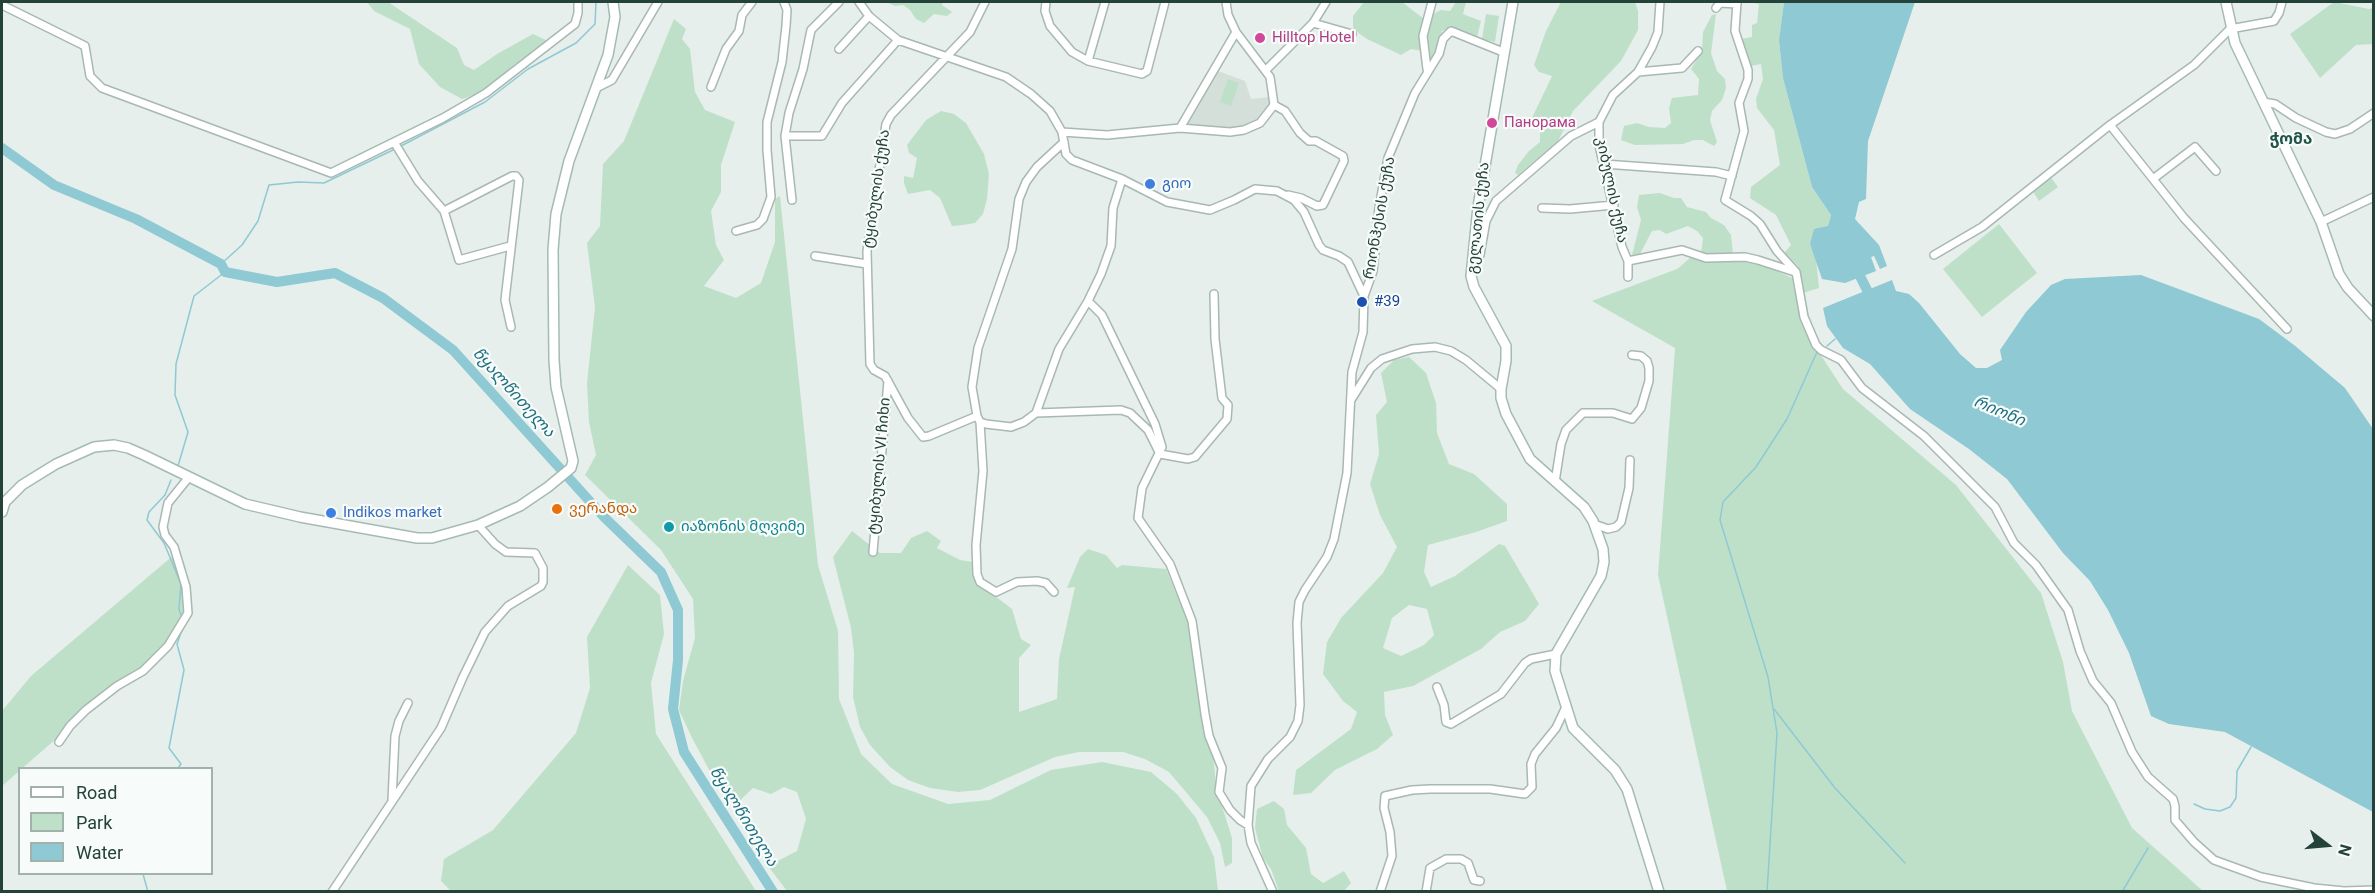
<!DOCTYPE html>
<html>
<head>
<meta charset="utf-8">
<style>
	body { margin:0 }
	#map { position:relative; width:2375px; height:893px; overflow:hidden; background:#e6efeb; font-family:Roboto,sans-serif }
	canvas { display:block }
	.frame { position:absolute; inset:0; border:3px solid #24423a; pointer-events:none }
	.legend { position:absolute; left:18px; top:767px; width:195px; height:108px; box-sizing:border-box; background:#f7fbf9; border:2px solid #a3b1ad; margin:0; padding:8px 10px; list-style:none; font-size:18px; color:#24423a }
	.legend li { display:flex; align-items:center; gap:12px; height:30px }
	.legend b { width:30px; border:2px solid #a3b1ad }
	.north { position:absolute; left:2297px; top:815px; width:60px; height:60px; -webkit-text-stroke:4px #f7fbf9; paint-order:stroke; rotate:106deg; font-size:16px; font-weight:700; line-height:24px; text-align:center; color:#24423a }
	.north::after { content:''; display:block; margin:auto; width:21px; height:27px; background:#24423a; clip-path:polygon(50% 0,100% 100%,50% 72%,0 100%) }
</style>
</head>
<body>
<div id="map">
<canvas width="2375" height="893"></canvas>
<div class="frame"></div>
<ul class="legend">
<li><b style="height:8px;background:#fff"></b>Road</li>
<li><b style="height:16px;background:#bfe0c8"></b>Park</li>
<li><b style="height:16px;background:#8ec9d4"></b>Water</li>
</ul>
<div class="north">N</div>
</div>
<script>
const ctx = document.querySelector('canvas').getContext('2d');
ctx.lineJoin = 'round';
function fill(path, color) {
  ctx.fillStyle = color;
  ctx.fill(path, 'evenodd');
}
function poly(rows) {
  const path = new Path2D();
  for (const r of rows) {
    path.moveTo(r[0], r[1]);
    for (let i = 2; i < r.length; i += 2) path.lineTo(r[i], r[i + 1]);
  }
  return path;
}
function trace(path, color, width, dash) {
  ctx.strokeStyle = color;
  ctx.lineWidth = width;
  ctx.lineCap = dash ? 'butt' : 'round';
  ctx.setLineDash(dash || []);
  ctx.stroke(path);
}
function label(font, color, halo, rows, align = 'center') {
  ctx.font = font + ' Roboto,"Noto Sans Georgian",sans-serif';
  ctx.lineWidth = 4.5;
  ctx.setLineDash([]);
  ctx.textBaseline = 'middle';
  ctx.strokeStyle = halo;
  ctx.fillStyle = color;
  for (const [text, x, y, turn = 0] of rows) {
    ctx.save();
    ctx.translate(x, y);
    ctx.rotate((+turn || 0) * Math.PI / 180);
    ctx.textAlign = isNaN(turn) ? turn : align;
    if (halo) ctx.strokeText(text, 0, 0);
    ctx.fillText(text, 0, 0);
    ctx.restore();
  }
}
fill(poly([
	[1218,71,1245,81,1251,99,1270,97,1270,105,1261,120,1242,128,1233,128,1188,124]
]), '#d4dfda');
fill(poly([
	[367,2,388,2,457,48,464,65,474,70,497,54,533,34,548,41,515,64,484,92,462,99,440,87,419,64,410,29,374,11],
	[886,2,943,2,942,5,952,12,947,16,934,14,924,23,916,19,910,10,903,5,895,6],
	[1364,2,1402,2,1424,19,1420,28,1422,51,1411,49,1401,55,1367,39,1353,29,1353,16],
	[1456,2,1466,2,1463,14,1481,21,1477,37,1452,27,1442,31,1439,45,1431,60,1429,59,1425,34,1431,15,1441,10,1450,11],
	[1561,2,1635,2,1638,11,1638,30,1621,61,1573,111,1558,141,1518,175,1515,173,1518,165,1529,151,1540,142,1540,131,1531,120,1552,76,1539,72,1534,65,1546,31],
	[1748,2,1784,2,1779,40,1783,78,1812,187,1831,215,1828,226,1810,244,1816,259,1819,288,1803,293,1798,266,1784,253,1791,245,1776,215,1750,198,1751,187,1780,165,1774,130,1757,108,1756,99,1763,79,1761,64,1751,66,1741,39,1752,37,1752,25,1757,23,1759,4],
	[2334,2,2369,9,2373,8,2373,44,2356,45,2320,78,2290,34],
	[1486,14,1499,16,1495,42,1482,39],
	[1716,14,1711,53,1717,71,1725,79,1726,88,1722,100,1712,111,1710,120,1717,142,1714,146,1703,140,1694,140,1683,144,1635,145,1621,140,1624,126,1637,123,1649,127,1665,128,1671,123,1669,108,1672,98,1698,95,1699,79,1691,69,1702,51,1703,32,1712,15],
	[674,19,686,29,682,39,690,49,695,92,705,110,735,122,721,165,721,192,711,211,716,245,724,260,704,286,736,298,761,283,775,242,775,199,780,196,818,565,838,631,839,699,861,754,892,784,948,804,990,800,1051,770,1102,762,1151,772,1177,794,1196,818,1214,857,1218,891,787,891,768,866,797,851,806,819,797,792,784,787,771,794,753,788,734,806,718,786,692,738,679,710,683,681,695,638,693,599,661,550,585,475,596,455,589,422,587,383,595,307,587,243,600,226,603,164,624,141],
	[1228,79,1239,83,1231,106,1220,102],
	[941,111,954,114,966,123,984,154,989,174,987,199,983,214,975,223,963,225,952,226,940,198,930,190,908,194,904,183,904,176,913,178,917,158,909,153,907,145,926,120],
	[2050,176,2058,187,2039,201,2032,190],
	[1660,193,1674,198,1681,198,1687,207,1706,212,1711,218,1724,225,1731,235,1733,254,1701,254,1703,238,1697,231,1688,226,1666,234,1660,230,1652,231,1640,254,1632,255,1641,220,1637,207,1639,195],
	[1999,224,2037,273,1982,317,1943,269],
	[1690,258,1759,263,1792,278,1798,309,1809,337,1843,389,1956,485,2041,593,2063,662,2072,711,2132,828,2203,891,1727,891,1658,575,1675,348,1592,301,1677,269],
	[1409,357,1426,373,1436,403,1437,433,1449,464,1474,474,1507,504,1507,521,1476,532,1428,545,1424,572,1431,587,1455,576,1499,544,1505,546,1539,604,1525,621,1500,632,1481,649,1413,686,1384,692,1385,715,1393,735,1377,749,1335,770,1311,793,1293,795,1296,770,1351,729,1357,712,1343,701,1323,674,1327,642,1341,618,1383,573,1397,547,1380,515,1370,484,1379,454,1376,415,1387,402,1381,373,1394,360],
	[1409,605,1427,609,1434,635,1424,645,1401,656,1383,648,1392,618],
	[852,531,880,553,901,553,911,538,927,531,941,541,937,548,960,560,972,562,978,583,1012,609,1021,639,1031,645,1019,658,1019,712,1057,699,1059,659,1075,587,1067,588,1080,557,1088,549,1106,555,1117,568,1122,565,1166,569,1189,625,1205,730,1213,753,1216,787,1232,838,1232,863,1225,867,1220,843,1207,817,1169,772,1145,759,1123,752,1079,752,1055,757,980,790,958,792,930,788,908,780,890,767,870,745,860,727,853,697,854,653,851,628,833,557],
	[175,554,185,587,186,609,170,646,104,697,2,786,2,711,31,676],
	[628,565,660,595,664,634,651,683,656,734,756,891,451,891,441,881,444,859,493,830,576,733,590,688,587,637],
	[1274,801,1284,809,1287,825,1306,848,1311,874,1323,883,1344,871,1351,883,1344,891,1279,891,1271,869,1263,858,1255,828,1257,809]
]), '#bfe0c8');
fill(poly([
	[1784,2,1915,2,1868,141,1866,199,1859,202,1855,219,1879,245,1887,266,1880,269,1874,256,1871,257,1876,271,1845,283,1822,279,1810,244,1814,229,1828,226,1831,215,1812,187,1783,78,1779,40],
	[2141,275,2259,319,2294,345,2345,388,2373,429,2373,812,2225,732,2169,724,2151,716,2129,653,2108,610,2090,581,2063,553,2007,479,1969,449,1910,409,1870,364,1843,348,1827,326,1823,308,1892,280,1896,291,1909,294,1919,303,1960,354,1976,368,1987,368,2002,360,2000,350,2026,312,2051,285,2065,279]
]), '#8ec9d4');
trace(poly([
	[401,146,485,102,528,69,576,43,595,24,596,2],
	[221,264,242,245,258,221,269,185,298,182,324,183,393,150],
	[1827,346,1835,339],
	[178,466,188,432,175,395,176,364,194,296,225,272],
	[171,480,165,495,149,512,147,520,164,543,181,584,179,609,181,615],
	[1774,709,1835,788,1905,863],
	[178,768,181,764,169,748,184,670,177,644,183,627],
	[2194,804,2205,809,2220,811,2230,807,2236,798,2237,771,2251,747],
	[143,874,148,892],
	[1767,892,1777,733,1768,677,1720,520,1723,502,1756,467,1787,419,1817,352],
	[2122,892,2148,848]
]), '#8ec9d4', 1.5);
trace(poly([
	[2,148,54,185,136,219,221,264,225,272,277,282,335,273,383,298,453,350,604,517,661,572,678,610,678,660,673,709,684,752,773,892],
	[1855,266,1867,290,1867,304]
]), '#8ec9d4', 10);
const minor = poly([
	[859,2,869,16,898,40,1006,77,1031,94,1050,111,1062,132,1066,154,1072,160,1122,179,1167,202,1210,210,1234,200,1255,189,1277,191,1294,200,1304,212,1319,245,1323,250,1339,256,1348,262,1364,296,1363,332,1352,372,1347,473,1334,539,1327,557,1305,590,1299,602,1297,623,1300,705,1298,721,1290,737,1268,759,1251,786,1248,825,1251,843,1273,892],
	[1046,2,1045,11,1050,26,1072,52,1088,61,1142,74,1147,71,1165,2],
	[1737,2,1735,31,1748,70,1748,79,1739,103,1744,131,1725,200,1751,216,1760,224,1777,251,1796,272,1804,317,1816,345,1821,350,1841,360,1862,388,1924,436,1995,507,2014,543,2036,565,2068,610,2080,651,2093,681,2111,703,2132,752,2148,777,2173,799,2175,806,2175,820,2194,842,2214,860,2261,877,2314,888,2344,891,2374,890],
	[2,5,85,46,90,76,102,88,331,173,443,118,486,93,575,24,578,13,578,2],
	[1716,8,1720,3,1737,4],
	[1313,23,1352,34],
	[839,49,869,16],
	[1088,61,1105,2],
	[1427,69,1423,36,1432,2],
	[1266,70,1313,23,1326,2],
	[1638,72,1682,68,1698,51],
	[711,87,726,49,739,31,742,15,752,2],
	[596,88,612,80,658,2],
	[2263,102,2275,104,2296,118,2326,132,2335,134,2350,129,2374,113],
	[1274,105,1285,111,1300,133,1309,141,1316,141,1343,156,1344,161,1323,205,1317,206,1301,198,1288,195],
	[2110,125,2184,218,2287,329],
	[1180,128,1236,32],
	[1062,132,1107,135,1180,128,1230,132,1244,130,1260,123,1274,105,1270,77,1236,32,1228,15,1226,2],
	[785,136,822,136,842,103,898,40],
	[394,142,418,181,444,211,459,260,510,246],
	[1064,142,1037,167,1026,182,1019,199,1012,249,978,348,972,387,977,416,980,422,986,424,1011,427,1024,422,1036,413,1121,410,1130,413,1148,430,1160,454],
	[1604,164,1716,172,1732,176],
	[2153,179,2195,147,2216,171],
	[792,200,785,136,789,113,803,69,811,30,839,2],
	[1542,208,1570,209,1614,205],
	[444,211,512,176,516,176,519,180,505,300,511,327],
	[2321,222,2374,197],
	[736,231,757,225,763,219,771,197,767,150,767,122,782,62,786,26,787,10,784,2],
	[1934,255,1982,227,2110,125,2194,65,2230,29,2274,21,2279,13,2282,2],
	[815,256,867,264],
	[1628,261,1682,250,1706,258,1745,257,1758,260,1795,272],
	[1472,263,1480,255,1486,221,1496,201,1571,136,1599,122],
	[1628,277,1628,261,1622,247,1599,145,1599,122,1613,95,1638,72,1652,47,1658,32,1660,2],
	[1364,296,1373,271,1379,208,1388,158,1415,93,1439,54,1443,39,1451,31,1503,52],
	[1088,301,1102,315,1155,424,1162,447,1142,488,1138,518,1170,564,1192,621,1205,714,1209,736,1222,768,1219,792,1230,810,1240,820,1248,825],
	[1351,400,1371,368,1382,359,1412,349,1435,347,1451,351,1466,360,1501,389],
	[1036,413,1059,349,1088,301,1101,274,1111,246,1113,208,1122,179],
	[977,416,929,436,923,437,908,418,885,376,874,370,870,364,867,251,886,124,891,115,970,32,985,2],
	[980,422,983,471,976,545,977,574,980,582,996,592,1017,582,1037,581,1046,583,1054,592],
	[1160,454,1188,459,1195,457,1227,419,1228,405,1222,398,1215,339,1214,294],
	[1555,482,1561,444,1566,430,1583,413,1613,413,1632,419,1641,408,1649,381,1649,368,1647,361,1641,356,1632,355],
	[1594,524,1608,529,1616,527,1621,522,1629,488,1630,460],
	[873,552,888,381],
	[1437,687,1444,705,1446,722,1451,724,1501,694,1525,663,1531,659,1556,654],
	[59,742,70,726,86,710,117,686,143,671,168,646,188,613,186,587,174,547,165,535,163,527,168,503,189,477],
	[392,800,395,736,399,721,408,703],
	[332,892,441,728,463,677,485,632,508,606,541,586,543,582,543,568,535,553,506,552,495,544,478,525],
	[1380,892,1392,856,1390,832,1384,808,1385,796,1412,790,1430,789,1490,789,1525,794,1532,787,1531,764,1535,754,1556,728,1565,709],
	[1426,892,1430,868,1446,859,1461,859,1468,863,1474,880,1480,881]
]);
const secondary = poly([
	[1513,2,1478,207,1471,276,1474,287,1506,346,1506,361,1501,389,1501,398,1506,414,1530,459,1584,507,1593,521,1603,549,1604,562,1601,576,1556,654,1555,671,1573,728,1615,770,1627,789,1659,892],
	[2226,2,2235,43,2321,222,2339,274,2348,288,2374,316],
	[2,512,5,502,22,485,56,464,94,447,114,445,128,448,144,455,245,504,300,517,417,538,432,538,478,525,520,506,548,487,571,468,573,461,556,387,554,360,553,250,556,214,569,161,608,55,615,17,613,2]
]);
trace(minor, '#a8b8b2', 10);
trace(secondary, '#a4bbb3', 12);
trace(minor, '#fff', 7);
trace(secondary, '#fff', 9);
for (const [x, y, r, color] of [
	[1260,38,6,"#d1479c"],
	[1492,123,6,"#d1479c"],
	[1150,184,6,"#3f7fe0"],
	[1362,302,6,"#1a4fb4"],
	[557,509,6,"#e8710a"],
	[331,513,6,"#3f7fe0"],
	[669,527,6,"#0f9aa8"]
]) {
  const dot = new Path2D();
  dot.arc(x, y, r, 0, 2 * Math.PI);
  ctx.fillStyle = color;
  ctx.fill(dot);
  trace(dot, '#f7fbf9', 2);
}
label('15px', '#b23c85', '#f7fbf9', [
	["Hilltop Hotel",1272,38],
	["Панорама",1504,123]
], 'left');
label('15px', '#366cbe', '#f7fbf9', [
	["გიო",1162,184],
	["Indikos market",343,513]
], 'left');
label('15px', '#24423a', '#f7fbf9', [
	["ტყიბულის ქუჩა",877,189,-82],
	["კიბულის ქუჩა",1611,190,78],
	["რიონჰესის ქუჩა",1380,218,-80],
	["გელათის ქუჩა",1479,218,-84],
	["ტყიბულის VI ჩიხი",880,466,-85]
]);
label('15px', '#164399', '#f7fbf9', [
	["#39",1374,302]
], 'left');
label('15px', '#c56008', '#f7fbf9', [
	["ვერანდა",569,509]
], 'left');
label('15px', '#0d838f', '#f7fbf9', [
	["იაზონის მღვიმე",681,527]
], 'left');
label('bold 16px', '#1f5548', '#f7fbf9', [
	["ჭომა",2291,140]
]);
label('italic 16px', '#1c6f80', '#f7fbf9', [
	["წყალწითელა",513,393,48],
	["რიონი",1999,412,23],
	["წყალწითელა",743,817,58]
]);
</script>
</body>
</html>
